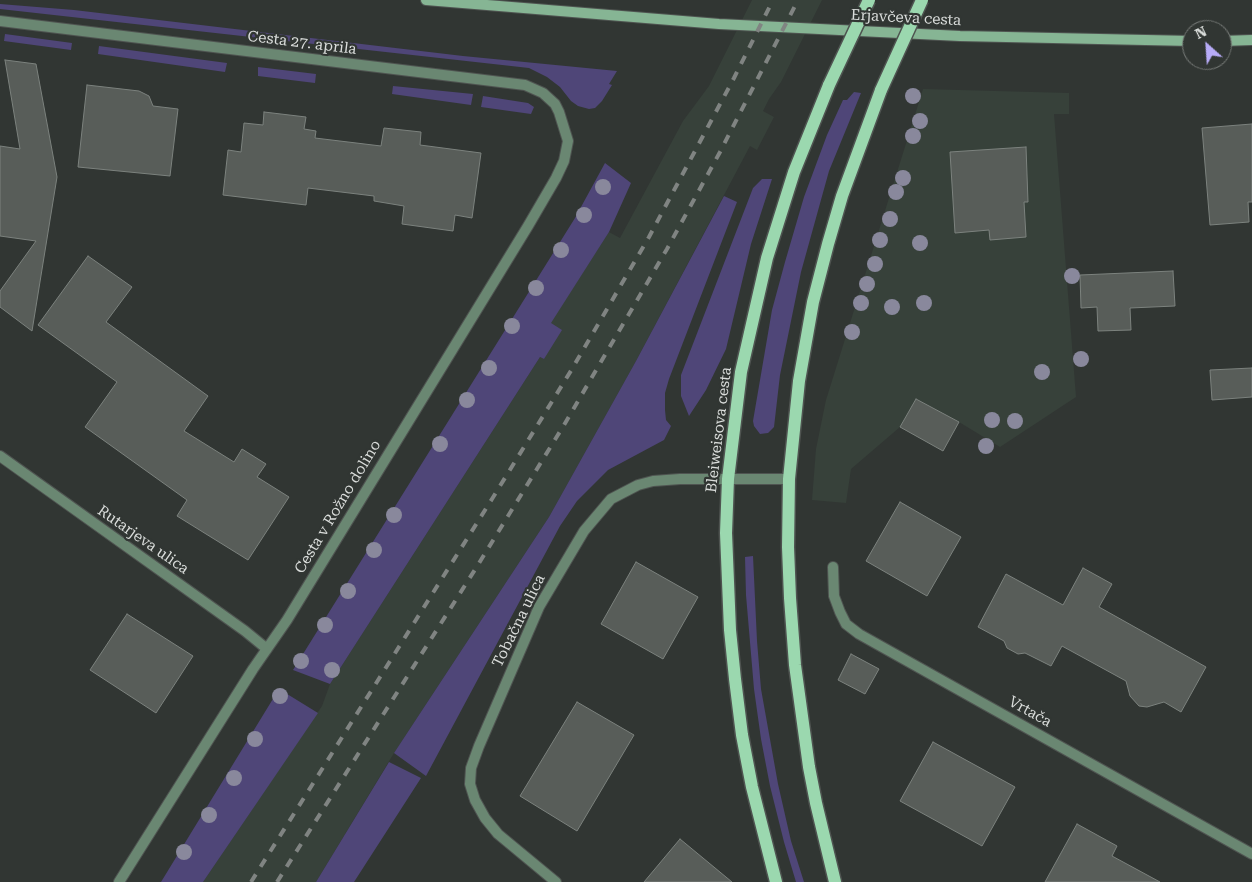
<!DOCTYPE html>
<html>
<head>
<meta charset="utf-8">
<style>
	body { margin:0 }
	#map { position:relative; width:1252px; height:882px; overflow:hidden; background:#313633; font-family:"Roboto Serif",serif }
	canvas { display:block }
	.north { position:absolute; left:1182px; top:20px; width:50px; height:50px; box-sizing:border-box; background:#313633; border:1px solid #757976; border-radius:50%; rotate:334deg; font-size:14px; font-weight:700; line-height:20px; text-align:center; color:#dadddb }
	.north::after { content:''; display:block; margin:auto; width:18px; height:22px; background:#b7abf7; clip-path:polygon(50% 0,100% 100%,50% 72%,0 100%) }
</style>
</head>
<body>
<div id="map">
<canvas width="1252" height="882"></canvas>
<div class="north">N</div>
</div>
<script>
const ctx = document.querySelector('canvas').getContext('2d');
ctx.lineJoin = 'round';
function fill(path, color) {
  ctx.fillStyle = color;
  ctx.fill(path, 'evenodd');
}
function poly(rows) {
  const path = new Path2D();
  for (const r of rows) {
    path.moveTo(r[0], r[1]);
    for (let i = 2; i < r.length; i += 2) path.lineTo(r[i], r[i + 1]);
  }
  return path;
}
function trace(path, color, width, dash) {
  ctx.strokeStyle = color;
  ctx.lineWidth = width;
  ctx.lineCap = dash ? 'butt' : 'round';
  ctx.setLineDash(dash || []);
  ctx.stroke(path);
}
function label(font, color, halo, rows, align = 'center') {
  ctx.font = font + ' "Roboto Serif",serif';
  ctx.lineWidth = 4.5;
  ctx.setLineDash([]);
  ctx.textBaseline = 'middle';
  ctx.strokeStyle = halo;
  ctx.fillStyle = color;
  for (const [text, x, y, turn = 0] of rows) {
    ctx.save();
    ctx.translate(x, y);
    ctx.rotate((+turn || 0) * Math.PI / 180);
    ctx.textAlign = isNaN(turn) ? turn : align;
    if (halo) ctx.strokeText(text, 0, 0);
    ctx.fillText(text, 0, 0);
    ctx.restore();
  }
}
fill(poly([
	[752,0,822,0,781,82,769,99,763,111,774,117,757,150,750,146,636,361,549,517,394,753,316,882,203,882,322,706,330,684,540,357,544,359,550,323,609,232,620,238,683,121,709,86],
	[923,89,1069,93,1069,114,1054,114,1076,397,1000,447,959,422,916,399,900,427,851,469,846,503,812,500,816,449,826,400]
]), '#37413a');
fill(poly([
	[0,4,74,10,463,56,617,71,609,84,612,85,602,101,595,108,589,109,578,106,571,101,560,87,547,77,529,68,0,9],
	[5,34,72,43,71,50,4,41],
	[99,46,227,63,225,72,98,54],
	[258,67,316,74,315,83,258,76],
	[393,86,473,94,471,105,392,94],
	[854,92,861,93,829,171,801,272,780,375,774,427,768,433,760,434,754,426,753,421,772,310,785,262,804,197,827,135,843,100,847,100],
	[483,96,528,103,534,107,531,114,481,107],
	[605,163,631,183,609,232,551,323,562,330,544,359,540,357,330,684,293,670,575,218],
	[762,179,772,179,751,244,726,349,706,390,689,416,681,396,681,375,753,188],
	[724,196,737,202,669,379,665,393,665,410,666,420,671,426,664,440,608,470,577,501,560,526,426,776,394,753,549,517,636,361],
	[753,556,757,641,761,689,778,784,791,841,804,882,796,882,784,842,770,786,761,739,754,689,746,595,745,557],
	[279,689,318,713,203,882,161,882],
	[389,762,421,778,354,882,316,882]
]), '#4f4678');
const building = poly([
	[5,60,36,64,57,177,32,331,0,307,0,291,36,241,0,236,0,146,20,149,5,60],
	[87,85,139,91,149,96,153,106,178,109,170,176,78,167,87,85],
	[264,112,306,117,304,129,316,131,315,138,381,146,384,128,421,132,420,145,481,153,472,218,455,215,453,231,402,224,404,206,374,201,374,196,308,188,306,205,223,195,228,150,241,152,244,123,263,125,264,112],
	[1252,124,1252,202,1248,202,1249,222,1210,225,1202,128,1252,124],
	[1026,147,1028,202,1024,202,1026,237,990,240,989,230,955,233,950,152,1026,147],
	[88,256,132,287,106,322,208,396,184,431,234,462,242,449,266,464,257,477,289,497,248,560,177,516,187,500,85,427,117,382,38,325,88,256],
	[1173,271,1175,306,1130,308,1131,330,1098,331,1097,307,1081,308,1080,275,1173,271],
	[1252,368,1252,397,1212,400,1210,370,1252,368],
	[916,399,959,422,943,451,900,427,916,399],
	[900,502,961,537,927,596,866,561,900,502],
	[636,562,698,597,663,659,601,624,636,562],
	[1083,568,1112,584,1099,607,1206,667,1181,712,1164,702,1147,707,1139,706,1130,696,1126,681,1062,646,1051,666,1025,653,1018,654,1007,648,1004,641,978,627,1006,574,1063,605,1083,568],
	[127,614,193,656,156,713,90,670,127,614],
	[851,654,879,669,865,694,838,680,851,654],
	[577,702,634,735,577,831,520,796,577,702],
	[933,742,1015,787,982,846,900,801,933,742],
	[1077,824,1117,846,1112,856,1160,882,1045,882,1077,824],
	[680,839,732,882,644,882,680,839]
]);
fill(building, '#585d59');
trace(building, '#7c827e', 1);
const service = poly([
	[556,882,498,834,485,818,475,800,470,784,471,768,479,746,539,607,584,531,611,499,638,485,653,481,680,479,789,479]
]);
const minor = poly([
	[0,21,525,85,543,93,555,104,559,112,568,141,564,161,556,178,528,226,287,620,253,669,119,882],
	[0,456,245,631,267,649],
	[833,567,834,596,840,612,846,624,859,634,1252,854]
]);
const secondary = poly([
	[426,0,719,24,960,36,1192,41],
	[1222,41,1252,40]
]);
const primary = poly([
	[776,882,752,787,742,735,735,679,730,630,726,533,728,479,741,372,767,258,794,172,829,85],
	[835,882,816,803,809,767,795,665,790,598,788,547,789,479,799,381,813,302,828,244,842,196,881,90]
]);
trace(service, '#4f5451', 12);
trace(minor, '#4f5451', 12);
trace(secondary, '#4f5451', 12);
trace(primary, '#4f5451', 15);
trace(service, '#6a8772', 10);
trace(minor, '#6a8772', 10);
trace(secondary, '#86b594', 10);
trace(primary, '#9bd8af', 12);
trace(poly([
	[251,882,492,499,572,369,649,237,734,78,773,0],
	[277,882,476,568,564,425,667,249,720,152,798,0]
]), '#808482', 4, [9, 9]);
const primaryBridge = poly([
	[829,85,869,0],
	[881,90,922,0]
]);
trace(primaryBridge, '#4f5451', 15, []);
trace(primaryBridge, '#9bd8af', 12);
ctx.fillStyle = '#89889c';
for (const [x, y] of [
	[913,96],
	[920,121],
	[913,136],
	[903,178],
	[603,187],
	[896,192],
	[584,215],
	[890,219],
	[880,240],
	[920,243],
	[561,250],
	[875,264],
	[1072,276],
	[867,284],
	[536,288],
	[861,303],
	[924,303],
	[892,307],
	[512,326],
	[852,332],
	[1081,359],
	[489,368],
	[1042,372],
	[467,400],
	[992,420],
	[1015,421],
	[440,444],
	[986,446],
	[394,515],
	[374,550],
	[348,591],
	[325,625],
	[301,661],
	[332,670],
	[280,696],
	[255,739],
	[234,778],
	[209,815],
	[184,852]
]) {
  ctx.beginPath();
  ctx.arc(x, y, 8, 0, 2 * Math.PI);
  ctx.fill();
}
label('15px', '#dadddb', '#313633', [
	["Erjavčeva cesta",906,18,3],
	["Cesta 27. aprila",302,43,7],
	["Bleiweisova cesta",719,430,-83],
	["Cesta v Rožno dolino",338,507,-59],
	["Rutarjeva ulica",143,540,35],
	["Tobačna ulica",519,621,-64],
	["Vrtača",1030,712,29]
]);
</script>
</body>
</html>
